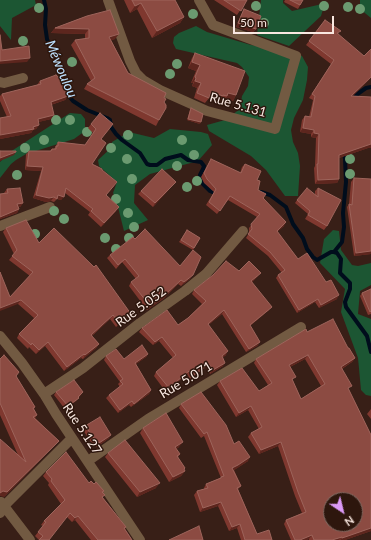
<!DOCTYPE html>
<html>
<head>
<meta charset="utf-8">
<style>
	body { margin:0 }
	#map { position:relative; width:371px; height:540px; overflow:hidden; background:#381f17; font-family:Lato,sans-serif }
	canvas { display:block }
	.north { position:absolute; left:323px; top:492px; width:40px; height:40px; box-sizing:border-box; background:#2d160d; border:1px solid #7f6a62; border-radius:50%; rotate:145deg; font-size:11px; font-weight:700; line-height:16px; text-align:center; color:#f9e8e1 }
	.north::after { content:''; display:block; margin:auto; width:14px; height:18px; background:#db99f5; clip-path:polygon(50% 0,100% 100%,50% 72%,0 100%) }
	.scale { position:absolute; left:233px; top:16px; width:101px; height:18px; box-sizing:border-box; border:2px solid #f9e8e1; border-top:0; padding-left:5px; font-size:12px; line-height:14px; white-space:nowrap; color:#f9e8e1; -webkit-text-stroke:3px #2d160d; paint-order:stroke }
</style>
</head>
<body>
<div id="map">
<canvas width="371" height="540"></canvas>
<div class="north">N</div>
<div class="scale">50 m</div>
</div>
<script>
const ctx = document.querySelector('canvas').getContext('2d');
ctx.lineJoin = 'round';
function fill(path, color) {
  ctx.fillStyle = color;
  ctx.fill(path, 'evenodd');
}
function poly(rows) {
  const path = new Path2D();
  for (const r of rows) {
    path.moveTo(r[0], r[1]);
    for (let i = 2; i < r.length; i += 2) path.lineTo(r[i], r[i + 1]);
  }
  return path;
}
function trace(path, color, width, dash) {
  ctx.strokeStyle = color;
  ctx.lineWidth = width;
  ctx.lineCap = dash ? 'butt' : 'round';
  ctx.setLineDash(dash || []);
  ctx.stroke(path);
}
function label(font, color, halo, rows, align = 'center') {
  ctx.font = font + ' Lato,sans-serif';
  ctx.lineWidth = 3;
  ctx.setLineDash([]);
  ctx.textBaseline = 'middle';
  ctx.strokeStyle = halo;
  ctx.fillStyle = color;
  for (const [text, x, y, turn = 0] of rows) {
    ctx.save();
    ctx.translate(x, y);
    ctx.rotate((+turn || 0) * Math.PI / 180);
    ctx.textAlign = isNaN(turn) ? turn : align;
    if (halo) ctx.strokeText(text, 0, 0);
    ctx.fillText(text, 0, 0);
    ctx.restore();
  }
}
fill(poly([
	[0,0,35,0,36,5,12,18,11,40,0,26],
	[261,0,283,0,283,3,292,11,322,4,324,6,321,16,289,46,257,35],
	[360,0,371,0,371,18,360,9],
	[196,26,207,32,251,45,290,50,302,56,308,67,307,80,303,100,294,118,291,130,293,142,298,153,300,166,298,196,285,196,266,170,251,156,209,131,207,125,225,120,240,109,242,96,248,86,249,77,242,67,237,63,176,49,173,43,174,37,179,33],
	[70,113,81,114,85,119,85,131,74,139,26,154,16,160,11,164,0,178,0,162,10,152],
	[170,129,201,132,208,134,212,145,198,161,150,174,135,185,134,203,148,220,124,231,116,199,113,193,117,182,99,166,98,160,111,148,112,142,129,132,154,138],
	[333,230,339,231,341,250,352,265,358,266,371,263,371,285,360,291,358,314,371,319,371,396,366,395,361,390,358,358,341,312,345,289,320,263,324,239]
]), '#1c5633');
trace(poly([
	[44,0,46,9,45,25,47,39,59,70,64,82,68,95,73,101,87,110,107,118,110,120,111,127,116,134,122,140,140,153,147,164,150,165,157,165,165,159,181,155,188,160,201,162,204,166,203,169,200,175,201,179,203,184,210,191,219,195],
	[349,100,366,88,371,87],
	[261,192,270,195,286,207,293,224,303,238,307,249,313,257,317,260,331,252,334,252,337,253,341,259,340,273,350,283,350,289,345,302,346,307,367,336,371,352],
	[334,252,342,242,344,227,343,213,346,182,345,159,344,150]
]), '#000d1c', 4);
trace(poly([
	[108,0,130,61,136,73,143,80,160,90,207,111,275,129,296,56,213,25,199,0],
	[0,82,4,83,23,78],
	[0,226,50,207],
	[0,336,22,363,44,394,56,414,140,540],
	[44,394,83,368,140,323,185,291,206,274,243,231],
	[88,461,148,419,301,327],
	[1,502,30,540],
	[0,513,4,506,72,438]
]), '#725a42', 10);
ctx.fillStyle = '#6b9a70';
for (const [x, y] of [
	[256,6],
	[324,6],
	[348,7],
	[39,8],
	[360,9],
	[193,14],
	[264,23],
	[23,41],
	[72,62],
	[177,64],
	[170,74],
	[56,120],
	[70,120],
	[87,132],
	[128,135],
	[44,140],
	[182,140],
	[25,148],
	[111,148],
	[194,155],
	[127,159],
	[350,159],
	[177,166],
	[350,174],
	[17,175],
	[132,179],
	[197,181],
	[187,187],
	[116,199],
	[54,211],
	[128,213],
	[64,219],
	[134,227],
	[35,234],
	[105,238],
	[129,238],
	[116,249]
]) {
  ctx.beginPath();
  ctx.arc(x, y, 5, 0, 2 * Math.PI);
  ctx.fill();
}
fill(poly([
	[124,0,175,0,184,17,180,23,152,38,137,9,130,13],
	[214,0,247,0,237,15],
	[285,0,303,0,298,9,284,2],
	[244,9,256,29,253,32,236,27,242,13],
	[87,16,115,39,111,40,128,73,164,98,164,102,159,120,156,126,84,89,87,84,91,81,71,45,75,40,85,39,85,34,51,33,55,28],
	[325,20,339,34,353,96,371,97,371,148,368,148,339,158,339,179,337,183,315,184,314,168,315,166,316,138,311,137,311,134,300,132,302,120,305,116,309,117,313,100,309,98,331,64,306,45],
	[195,53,236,95,233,101,225,98,223,102,220,100,219,102,209,98,205,103,194,98,197,88,192,86,193,83,191,83,196,71,188,68,192,58],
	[40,81,68,96,65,100,51,105,51,119,38,122,39,125,36,129,33,130,31,133,0,139,0,118,7,117,0,101,0,96,2,94,37,85],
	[191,108,200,124,187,120,190,110],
	[91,124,113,124,101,139,92,164,102,170,114,186,106,195,116,211,101,227,88,215,90,212,65,193,61,200,57,199,54,202,51,201,46,202,33,198,41,171,25,170,26,154,29,151,50,151,52,149,54,149,58,142,85,145,93,133,88,128],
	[211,159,240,173,242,167,245,164,257,180,258,190,284,226,277,232,298,259,337,299,319,308,315,302,297,313,276,278,278,275,282,273,268,256,246,238,249,233,249,228,257,217,228,200,217,214,206,205,214,192,204,183,201,177],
	[354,178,371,254,354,256,347,207,349,204,351,182],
	[173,185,153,207,138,194,141,191],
	[318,188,327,226,324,230,305,219,308,214,295,203,297,200,315,195,315,191],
	[7,189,23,203,20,207,18,207,19,209,17,213,0,219,0,194,5,194,4,193],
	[6,228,39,243,131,314,128,318,116,327,110,319,92,336,99,344,96,348,83,359,81,358,64,371,45,346,36,354,29,347,28,349,17,338,19,334,34,318,10,297,30,276,9,260,14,254,3,232],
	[187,230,200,238,193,250,179,242],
	[135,239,190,279,181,286,178,284,163,299,147,310,129,286,131,282,136,279,122,262,116,269,107,258,110,255],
	[239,271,258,276,252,282,269,310,250,326,260,342,257,346,246,352,222,314,208,325,226,355,222,358,223,366,210,374,206,367,190,379,187,374,166,392,154,376,156,372,173,358,159,341,153,345,139,332,142,328,178,325,188,318,202,304,192,294,194,290],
	[371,289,371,314,368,315,360,296,362,293],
	[307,332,348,348,355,358,352,362,342,369,349,390,371,435,371,531,345,540,309,540,309,539,306,540,291,540,284,524,286,520,302,513,295,496,278,446,259,454,248,437,251,433,259,429,248,410,236,417,217,385,220,381,259,391,268,385,254,363,256,359],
	[305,359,321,386,301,399,293,381,293,380,290,367],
	[148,354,146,357,136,364,151,390,149,394,131,407,129,405,118,413,106,398,109,395,120,387,118,384,120,382,104,360,106,356,124,359],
	[0,359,19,372,16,376,35,407,34,409,37,415,35,418,59,441,55,445,4,497,18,455,0,415],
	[56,392,83,392,76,401,65,409,54,395],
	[181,404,234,444,248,461,234,470,241,486,238,489,257,534,272,540,241,540,237,528,229,531,218,506,200,512,194,495,197,491,204,489,204,488,206,484,220,478,221,478,204,436,201,438,179,408],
	[371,409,371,419,367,414],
	[85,426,109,438,97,447,91,442,83,430],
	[143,428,179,447,176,449,180,454,178,457,185,468,184,470,185,471,181,476,169,482,140,433],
	[108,453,156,488,137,497,105,457],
	[46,472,94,484,104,491,103,493,103,498,126,527,125,529,132,540,91,540,75,520,72,522,67,517,39,540,35,536,43,526,41,525,44,521,61,504,48,485,49,483,43,476]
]), '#7f382f');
fill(poly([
	[141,3,137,9,130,13,135,6],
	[184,17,180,23,152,38,157,31],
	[238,23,256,29,253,32,236,27],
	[55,28,89,29,85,34,51,33],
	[119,34,115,39,105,42,109,37],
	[30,58,27,62,0,64,0,61],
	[192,62,200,65,196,71,188,68],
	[195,77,196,78,193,83,191,83],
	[371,77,371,78,349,100,351,96],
	[195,81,201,83,197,88,192,86],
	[211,92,223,96,219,102,209,98],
	[228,93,236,95,233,101,225,98,227,96],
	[68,96,65,100,47,106,51,102],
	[54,115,51,119,35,123,38,119],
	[188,119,201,122,200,124,187,120],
	[39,125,36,129,33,130,31,133,0,139,0,135],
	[303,128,314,130,311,134,300,132],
	[314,133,319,134,316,138,311,137],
	[371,144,371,148,368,148,336,159,339,155],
	[16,152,14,155,0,161,0,158],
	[27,166,43,167,41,171,25,170],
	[339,179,337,183,315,184,318,180],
	[176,182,173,185,153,207,155,203],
	[36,195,54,197,51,201,46,202,33,198],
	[58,195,64,197,61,200,57,199],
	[23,203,20,207,14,208,17,204],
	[119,207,116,211,101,227,104,223],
	[19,209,17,213,0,219,0,217],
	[286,222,284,226,274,235,277,231],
	[371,251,371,254,354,256,356,253],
	[261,273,249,285,251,281],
	[193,275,190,279,181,286,184,282],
	[181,280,178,284,163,299,147,310,150,306],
	[339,295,337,299,319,308,321,305],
	[318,299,315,302,297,313,299,310],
	[21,300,18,304,0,311,0,308],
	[272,307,269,310,247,328,250,325],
	[224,310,222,314,205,328,208,324],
	[131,314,128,318,116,327,119,323],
	[113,315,110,319,88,339,91,335],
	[162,337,159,341,153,345,155,342],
	[48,342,45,346,36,354,39,350],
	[260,342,257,346,246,352,249,349],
	[99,344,96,348,83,359,85,355],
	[228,351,226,355,219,360,222,356],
	[84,354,81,358,64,371,67,367],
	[148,354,146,357,133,366,135,363],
	[308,355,305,359,286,369,289,365],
	[355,358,352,362,338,371,341,367],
	[225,363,223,366,210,374,213,370],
	[209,364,206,367,190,379,193,376],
	[189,371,187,374,166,392,169,388],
	[151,390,149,394,131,407,134,404],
	[83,392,76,401,65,409,68,406],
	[132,401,129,405,118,413,120,410],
	[251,406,248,410,236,417,239,413],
	[111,435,109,438,97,447,99,443],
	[59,441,55,445,4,497,0,496,0,493],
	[183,442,179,447,172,452,175,447],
	[281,442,278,446,259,454,261,450],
	[250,457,248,461,236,469,230,472,232,468],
	[185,468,182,472,185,471,181,476,169,482,173,477],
	[160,483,156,488,137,497,140,492],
	[221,502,218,506,200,512,203,508],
	[78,516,75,520,72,522,75,518],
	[240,524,237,528,229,531,232,527],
	[371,528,371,531,345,540,340,540,342,538],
	[312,535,309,539,306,540,300,540],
	[342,537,339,540,332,540]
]), '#5d261e');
const building = poly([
	[132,0,175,0,184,17,157,31,141,3,135,6,132,0],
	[224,0,247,0,241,11,224,0],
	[290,0,303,0,300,5,290,0],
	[244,9,261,16,256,29,238,23,244,9],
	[110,10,119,34,109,37,128,73,166,93,164,98,166,99,164,102,166,105,166,108,159,120,87,84,95,78,75,40,89,38,89,29,55,28,87,16,110,10],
	[325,20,341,31,337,33,364,56,371,49,371,77,351,96,371,97,371,144,339,155,339,179,318,180,317,164,318,164,319,134,314,133,314,130,303,128,305,116,311,117,315,96,312,94,334,60,309,41,325,20],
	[0,35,2,50,29,46,30,58,0,61,0,35],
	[195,53,245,71,236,95,228,93,227,96,223,95,223,96,211,92,209,98,197,93,201,83,195,81,196,78,195,77,200,65,192,62,195,53],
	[56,75,63,81,68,96,51,102,54,115,38,119,39,125,33,127,34,129,0,135,0,118,11,116,2,94,41,84,40,81,56,75],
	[191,108,203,114,201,122,188,119,191,108],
	[100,113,113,124,101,139,106,143,92,164,102,169,102,170,117,182,106,195,119,207,104,223,91,211,93,209,66,188,64,197,58,195,57,199,54,197,49,198,36,195,43,167,27,166,29,151,51,151,52,149,56,149,56,146,58,146,58,142,85,145,96,129,91,124,100,113],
	[0,151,16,151,16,152,0,158,0,151],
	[211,159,241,173,245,164,261,171,257,180,260,181,258,190,266,194,263,198,286,222,277,231,298,259,307,253,326,282,331,280,339,295,321,305,318,299,299,310,278,275,285,270,270,252,248,234,252,229,251,224,260,214,230,196,220,211,209,202,216,189,207,179,204,173,211,159],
	[162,169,176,182,155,203,141,191,162,169],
	[354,178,371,179,371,251,356,253,349,204,352,205,354,178],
	[20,188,23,203,17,204,19,209,0,217,0,194,8,193,7,189,20,188],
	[307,188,318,197,318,188,341,200,327,226,308,215,310,211,297,200,307,188],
	[26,220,39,243,54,228,94,267,96,265,131,314,119,323,113,315,91,335,99,344,85,355,84,354,67,367,48,342,39,350,32,343,31,345,19,334,38,315,21,300,0,308,0,272,10,297,33,272,12,256,17,250,6,228,26,220],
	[145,229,180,266,193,250,201,257,193,275,184,282,181,280,165,295,150,306,131,282,139,276,125,259,118,265,110,255,133,237,135,239,145,229],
	[187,230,200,238,194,248,181,240,187,230],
	[226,261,239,271,249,261,261,273,251,281,272,307,250,325,260,342,249,349,224,310,208,324,228,351,222,356,225,363,213,370,209,364,193,376,189,371,169,388,156,372,176,355,162,337,155,342,142,328,167,310,178,325,188,318,206,301,194,290,213,275,226,261],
	[371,289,371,311,370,312,362,293,371,289],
	[333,319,348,348,349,348,355,358,341,367,352,386,348,388,371,435,371,528,348,536,342,538,342,537,332,540,314,540,312,535,300,540,295,540,286,520,306,512,298,492,281,442,261,450,251,433,262,427,251,406,239,413,220,381,242,368,259,391,272,383,256,359,306,329,307,332,333,319],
	[308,355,325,384,301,399,292,379,296,377,289,365,308,355],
	[331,500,355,500,355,524,331,524,331,500],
	[142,345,148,354,135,363,151,390,134,404,132,401,120,410,109,395,123,384,120,381,123,379,106,356,116,349,124,359,142,345],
	[4,355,19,372,16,376,35,407,33,408,37,415,33,417,59,441,7,492,3,491,0,493,0,439,26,462,0,403,0,359,4,355],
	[74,380,83,392,78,397,79,398,68,406,56,392,74,380],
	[201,392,226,425,234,444,239,441,250,457,238,465,232,468,241,486,237,488,257,534,269,530,272,540,245,540,240,524,232,527,221,502,203,508,197,491,208,488,206,484,221,478,221,477,224,476,207,432,204,434,181,404,201,392],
	[166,413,183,442,175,447,180,454,177,456,185,468,184,469,185,471,173,477,143,428,166,413],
	[100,417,111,435,99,443,94,438,85,426,100,417],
	[125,440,160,483,140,492,108,453,125,440],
	[66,452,89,483,91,481,94,484,96,482,104,491,102,492,105,495,102,497,126,527,124,528,132,540,98,540,78,516,75,518,70,513,49,540,39,540,43,536,38,532,46,522,44,521,65,500,51,481,52,479,46,472,66,452],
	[199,526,203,540,169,540,199,526]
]);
fill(building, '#8c4b42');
trace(building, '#9d645b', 1);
label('13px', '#f9e8e1', '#2d160d', [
	["Rue 5.131",238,105,16],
	["Rue 5.052",141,307,-36],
	["Rue 5.071",186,380,-31],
	["Rue 5.127",82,429,56]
]);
label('italic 14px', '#bde0fe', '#2d160d', [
	["Méwoulou",61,69,67]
]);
</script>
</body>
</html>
